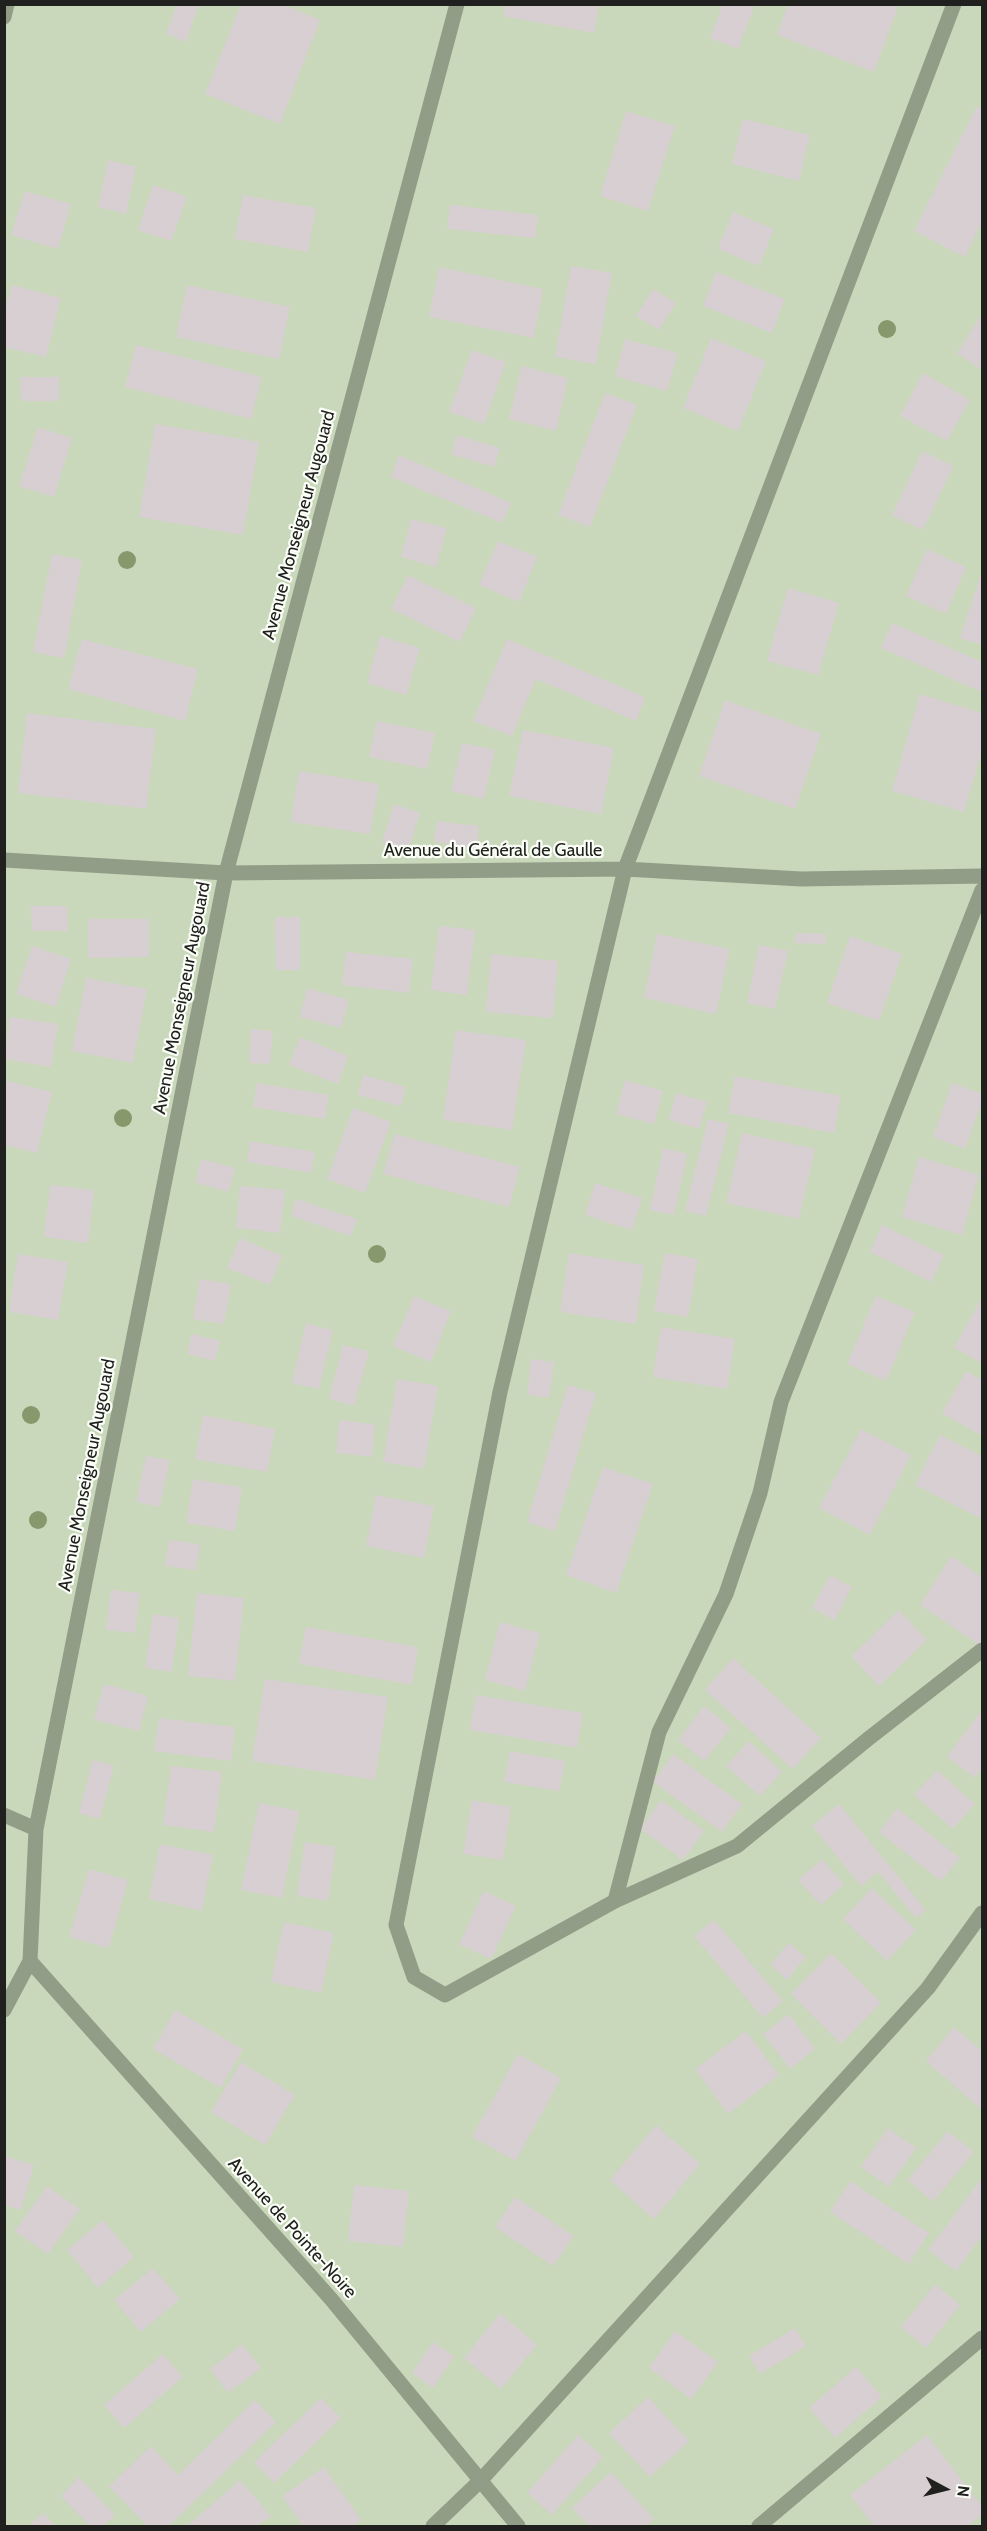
<!DOCTYPE html>
<html>
<head>
<meta charset="utf-8">
<style>
	body { margin:0 }
	#map { position:relative; width:987px; height:2531px; overflow:hidden; background:#edf1ea; font-family:Cabin,sans-serif }
	canvas { display:block }
	.frame { position:absolute; inset:0; border:6px solid #20211f; pointer-events:none }
	.north { position:absolute; left:915px; top:2459px; width:60px; height:60px; -webkit-text-stroke:4px #fafef7; paint-order:stroke; rotate:97deg; font-size:16px; font-weight:700; line-height:24px; text-align:center; color:#20211f }
	.north::after { content:''; display:block; margin:auto; width:21px; height:27px; background:#20211f; clip-path:polygon(50% 0,100% 100%,50% 72%,0 100%) }
</style>
</head>
<body>
<div id="map">
<canvas width="987" height="2531"></canvas>
<div class="frame"></div>
<div class="north">N</div>
</div>
<script>
const ctx = document.querySelector('canvas').getContext('2d');
ctx.lineJoin = 'round';
function fill(path, color) {
  ctx.fillStyle = color;
  ctx.fill(path, 'evenodd');
}
function poly(rows) {
  const path = new Path2D();
  for (const r of rows) {
    path.moveTo(r[0], r[1]);
    for (let i = 2; i < r.length; i += 2) path.lineTo(r[i], r[i + 1]);
  }
  return path;
}
function trace(path, color, width, dash) {
  ctx.strokeStyle = color;
  ctx.lineWidth = width;
  ctx.lineCap = dash ? 'butt' : 'round';
  ctx.setLineDash(dash || []);
  ctx.stroke(path);
}
function label(font, color, halo, rows, align = 'center') {
  ctx.font = font + ' Cabin,sans-serif';
  ctx.lineWidth = 4.5;
  ctx.setLineDash([]);
  ctx.textBaseline = 'middle';
  ctx.strokeStyle = halo;
  ctx.fillStyle = color;
  for (const [text, x, y, turn = 0] of rows) {
    ctx.save();
    ctx.translate(x, y);
    ctx.rotate((+turn || 0) * Math.PI / 180);
    ctx.textAlign = isNaN(turn) ? turn : align;
    if (halo) ctx.strokeText(text, 0, 0);
    ctx.fillText(text, 0, 0);
    ctx.restore();
  }
}
fill(poly([
	[5,5,982,5,982,2526,5,2526]
]), '#c9d8ba');
fill(poly([
	[177,4,199,4,186,42,166,34],
	[241,4,281,4,320,20,280,124,205,94],
	[506,4,599,4,594,33,503,16],
	[723,4,755,4,738,49,710,38],
	[788,4,899,4,874,72,777,35],
	[977,106,982,109,982,222,965,257,914,231],
	[626,111,675,126,648,211,600,196],
	[743,119,810,135,799,181,732,164],
	[108,160,136,167,126,214,98,207],
	[153,185,187,197,171,241,138,230],
	[25,191,71,204,58,249,11,235],
	[243,195,316,208,308,252,235,239],
	[450,205,538,215,535,238,447,229],
	[733,212,774,229,759,266,718,249],
	[571,266,612,273,596,364,555,357],
	[439,267,543,289,534,338,429,317],
	[716,272,785,299,772,333,703,306],
	[12,285,61,298,46,357,4,347,4,313],
	[187,285,290,307,279,359,176,337],
	[653,289,676,303,659,330,636,316],
	[982,314,982,365,980,369,957,353],
	[711,338,766,361,738,431,683,408],
	[625,339,678,353,667,391,615,376],
	[136,345,262,377,251,419,125,387],
	[472,350,506,362,484,424,449,412],
	[522,366,568,378,556,431,509,419],
	[923,373,970,400,947,441,900,416],
	[20,377,59,377,59,401,21,401],
	[605,393,637,405,590,527,558,515],
	[155,424,259,442,243,535,139,517],
	[38,427,72,438,54,497,19,486],
	[457,435,500,448,494,467,451,454],
	[922,451,953,466,923,530,892,516],
	[399,455,511,503,502,523,391,477],
	[411,519,447,528,436,567,401,557],
	[498,541,537,557,519,602,479,585],
	[927,549,966,567,946,614,906,596],
	[52,554,82,560,64,658,33,652],
	[982,571,982,645,960,638],
	[408,575,476,608,460,642,391,609],
	[788,588,839,603,818,675,767,661],
	[892,623,982,662,982,692,881,648],
	[380,636,420,648,406,695,367,683],
	[82,639,198,669,185,721,68,689],
	[507,639,645,697,636,721,536,679,512,736,473,721],
	[920,694,982,713,982,750,964,812,892,791],
	[725,700,821,734,795,809,699,776],
	[27,713,156,729,146,809,18,793],
	[377,721,435,733,427,769,369,757],
	[523,730,614,748,601,814,509,796],
	[462,743,495,750,484,799,451,791],
	[299,771,379,784,370,834,291,822],
	[394,804,420,813,408,851,382,843],
	[437,821,479,826,477,848,434,842],
	[31,906,67,906,68,931,32,931],
	[275,917,300,917,300,970,276,970],
	[88,919,149,919,149,957,88,958],
	[439,926,475,930,467,995,431,990],
	[796,933,826,934,825,944,795,943],
	[657,934,730,949,716,1014,644,998],
	[850,936,902,954,879,1021,827,1003],
	[759,945,788,951,775,1009,747,1003],
	[32,946,71,959,56,1007,16,994],
	[346,952,413,959,409,993,342,985],
	[491,954,558,961,553,1018,486,1012],
	[86,978,147,989,133,1063,72,1051],
	[307,988,349,1000,341,1028,300,1017],
	[10,1017,58,1024,51,1067,4,1059],
	[251,1029,273,1031,270,1064,249,1063],
	[456,1030,526,1040,512,1130,443,1120],
	[300,1037,348,1056,338,1084,289,1065],
	[363,1075,406,1087,401,1106,358,1095],
	[735,1076,841,1096,834,1133,728,1113],
	[4,1080,52,1092,37,1153,4,1145],
	[625,1080,663,1091,654,1124,616,1114],
	[257,1083,329,1095,325,1119,253,1107],
	[952,1083,982,1094,982,1102,965,1149,933,1137],
	[676,1093,707,1102,699,1129,669,1120],
	[353,1108,391,1122,365,1193,327,1179],
	[708,1119,729,1124,706,1216,685,1211],
	[742,1133,815,1149,799,1219,726,1203],
	[395,1134,520,1167,509,1207,383,1174],
	[250,1141,315,1152,311,1173,247,1162],
	[663,1148,687,1154,674,1215,650,1210],
	[919,1157,979,1175,962,1235,902,1217],
	[201,1159,235,1168,228,1192,195,1182],
	[595,1183,642,1198,632,1230,585,1215],
	[50,1185,94,1190,88,1243,44,1237],
	[240,1186,285,1190,280,1233,236,1228],
	[296,1199,357,1219,351,1236,291,1216],
	[882,1225,944,1255,931,1282,870,1252],
	[240,1238,282,1256,270,1285,227,1268],
	[569,1253,644,1265,636,1324,560,1312],
	[665,1253,698,1259,688,1317,654,1311],
	[18,1254,68,1262,58,1320,9,1312],
	[200,1279,231,1284,224,1324,193,1319],
	[414,1296,451,1311,431,1362,393,1346],
	[876,1296,915,1312,886,1381,847,1364],
	[982,1297,982,1363,954,1348],
	[306,1323,333,1330,319,1389,292,1383],
	[661,1327,735,1339,727,1389,653,1377],
	[192,1334,220,1341,215,1361,187,1354],
	[343,1345,369,1351,354,1406,329,1399],
	[531,1359,554,1362,549,1398,527,1395],
	[966,1371,982,1380,982,1436,942,1413],
	[397,1379,438,1386,424,1469,383,1462],
	[568,1385,596,1393,555,1531,527,1522],
	[203,1415,275,1429,267,1472,195,1459],
	[339,1420,375,1424,372,1457,336,1453],
	[861,1429,911,1455,870,1535,819,1508],
	[940,1435,982,1456,982,1519,915,1485],
	[146,1456,170,1460,160,1507,136,1502],
	[603,1467,653,1484,616,1593,566,1575],
	[193,1479,242,1487,235,1531,186,1523],
	[376,1495,434,1506,424,1558,366,1546],
	[169,1540,200,1544,196,1570,165,1566],
	[951,1556,982,1577,981,1646,920,1605],
	[830,1575,852,1587,835,1620,812,1608],
	[111,1590,140,1593,135,1633,106,1630],
	[197,1593,244,1598,235,1681,188,1676],
	[899,1610,927,1640,879,1686,851,1656],
	[153,1614,179,1618,172,1672,145,1668],
	[500,1622,540,1633,525,1691,485,1680],
	[306,1627,418,1647,412,1685,299,1664],
	[733,1658,821,1738,793,1769,705,1690],
	[265,1679,388,1697,375,1780,252,1761],
	[104,1684,148,1696,139,1731,94,1720],
	[476,1695,583,1713,577,1748,470,1730],
	[704,1706,731,1728,704,1761,678,1740],
	[980,1712,982,1714,982,1768,975,1778,947,1757],
	[159,1718,235,1727,231,1761,154,1751],
	[749,1741,782,1772,760,1796,726,1766],
	[510,1751,565,1761,559,1791,504,1782],
	[673,1754,742,1804,722,1832,653,1782],
	[93,1760,114,1766,100,1819,79,1813],
	[171,1766,222,1772,214,1832,163,1825],
	[937,1770,975,1804,953,1829,914,1795],
	[472,1800,511,1807,503,1860,463,1854],
	[661,1800,704,1831,683,1860,640,1829],
	[259,1803,299,1811,282,1898,241,1890],
	[839,1804,926,1910,916,1918,878,1872,861,1886,812,1826],
	[897,1808,960,1858,941,1881,879,1832],
	[305,1842,336,1847,328,1901,297,1896],
	[160,1844,213,1855,202,1911,149,1899],
	[822,1859,844,1884,821,1905,798,1880],
	[89,1869,128,1880,109,1948,69,1937],
	[872,1888,916,1930,887,1961,843,1919],
	[484,1891,516,1906,491,1959,459,1944],
	[714,1920,783,2001,763,2018,694,1936],
	[284,1922,334,1933,321,1993,271,1982],
	[789,1943,806,1957,787,1980,770,1965],
	[831,1953,881,2003,841,2044,791,1994],
	[175,2010,243,2049,221,2088,153,2049],
	[789,2014,815,2049,790,2069,763,2034],
	[954,2027,982,2051,982,2110,926,2061],
	[746,2031,779,2075,728,2114,695,2069],
	[518,2054,561,2078,516,2161,472,2137],
	[241,2062,295,2095,265,2145,211,2112],
	[656,2125,700,2164,654,2219,610,2180],
	[888,2128,916,2148,889,2187,861,2167],
	[948,2131,974,2152,933,2202,908,2180],
	[4,2156,34,2165,21,2210,4,2205],
	[982,2178,982,2236,956,2271,928,2250],
	[850,2181,929,2233,909,2264,830,2212],
	[354,2185,409,2191,403,2247,348,2241],
	[47,2186,80,2209,48,2254,15,2231],
	[515,2197,574,2236,553,2266,495,2227],
	[103,2220,134,2257,98,2288,67,2250],
	[153,2268,180,2299,141,2332,114,2300],
	[935,2284,960,2305,926,2348,901,2327],
	[500,2313,537,2345,501,2389,464,2358],
	[795,2328,806,2346,760,2374,749,2356],
	[675,2331,718,2362,691,2399,649,2368],
	[433,2342,454,2356,433,2388,412,2373],
	[242,2344,261,2368,228,2393,210,2369],
	[163,2354,183,2377,124,2428,104,2405],
	[856,2367,882,2397,835,2438,809,2408],
	[648,2397,689,2441,650,2477,609,2433],
	[321,2398,341,2418,274,2483,254,2462],
	[255,2400,276,2422,169,2526,147,2526,109,2486,151,2446,178,2475],
	[578,2435,603,2457,552,2515,527,2493],
	[927,2435,982,2506,982,2515,968,2526,874,2526,850,2495],
	[324,2467,361,2520,353,2526,303,2526,282,2496],
	[611,2472,654,2519,646,2526,589,2526,572,2508],
	[79,2477,115,2515,103,2526,90,2526,61,2496],
	[240,2480,271,2516,258,2526,187,2526],
	[43,2513,56,2526,28,2526]
]), '#d7cfd1');
trace(poly([
	[954,4,625,869,500,1392,396,1925,414,1977,445,1995,615,1901,737,1846,868,1739,982,1650],
	[4,17,7,4],
	[4,860,226,873,625,869,801,879,982,876],
	[4,1815,36,1829],
	[615,1901,659,1732,726,1594,760,1493,781,1402,982,890],
	[30,1961,331,2299,518,2526],
	[4,2010,30,1961,36,1829,226,873,457,4],
	[433,2526,480,2481,928,1988,982,1913],
	[759,2526,982,2338]
]), '#929d88', 15);
ctx.fillStyle = '#87986c';
for (const [x, y] of [
	[887,329],
	[127,560],
	[123,1118],
	[377,1254],
	[31,1415],
	[38,1520]
]) {
  ctx.beginPath();
  ctx.arc(x, y, 9, 0, 2 * Math.PI);
  ctx.fill();
}
label('18px', '#20211f', '#fafef7', [
	["Avenue Monseigneur Augouard",299,525,-75],
	["Avenue du Général de Gaulle",493,851],
	["Avenue Monseigneur Augouard",182,998,-79],
	["Avenue Monseigneur Augouard",87,1475,-79],
	["Avenue de Pointe-Noire",292,2228,48]
]);
</script>
</body>
</html>
